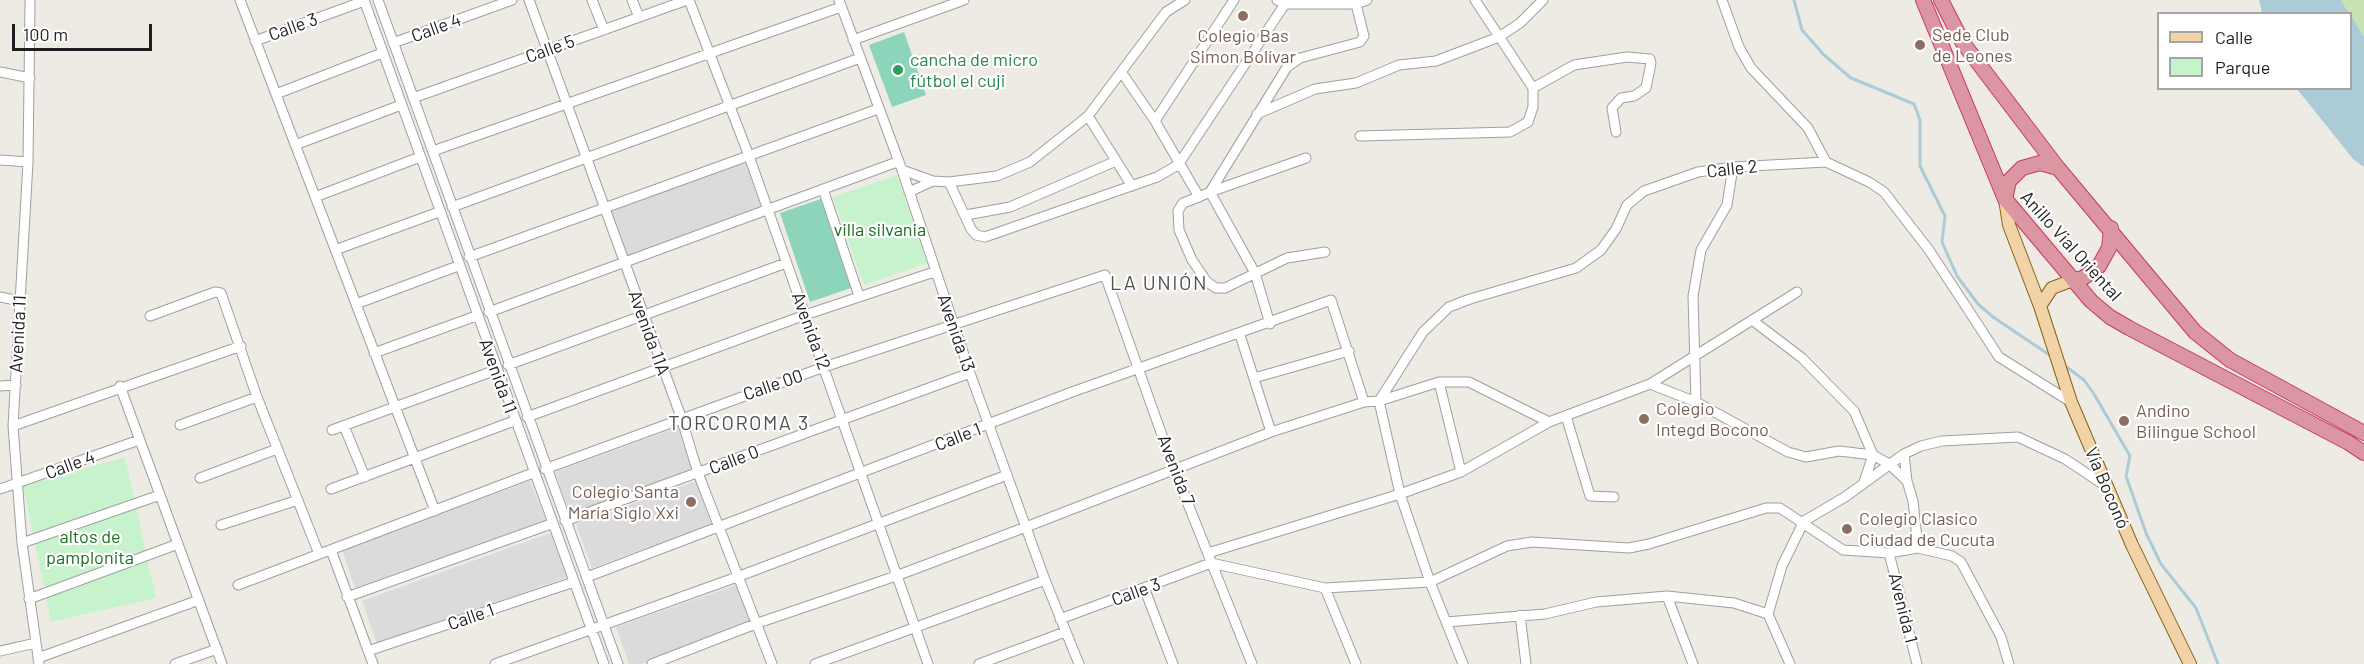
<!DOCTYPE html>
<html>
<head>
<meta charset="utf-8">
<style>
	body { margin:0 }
	#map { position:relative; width:2364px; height:664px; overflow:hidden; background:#eeebe5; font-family:Barlow,sans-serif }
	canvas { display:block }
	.legend { position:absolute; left:2157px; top:12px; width:195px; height:78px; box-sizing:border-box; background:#fff; border:2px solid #a5a5a5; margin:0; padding:8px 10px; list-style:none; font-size:18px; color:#1e1e1e }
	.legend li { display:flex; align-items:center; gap:12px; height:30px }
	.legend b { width:30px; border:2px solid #a5a5a5 }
	.scale { position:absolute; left:12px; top:24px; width:140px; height:27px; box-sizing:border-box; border:3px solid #1e1e1e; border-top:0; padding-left:8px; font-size:18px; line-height:21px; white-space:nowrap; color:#1e1e1e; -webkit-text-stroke:4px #fff; paint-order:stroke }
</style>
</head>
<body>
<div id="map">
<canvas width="2364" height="664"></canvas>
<ul class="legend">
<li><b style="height:8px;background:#f1d3a7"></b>Calle</li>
<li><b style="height:16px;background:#c7f3cc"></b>Parque</li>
</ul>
<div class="scale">100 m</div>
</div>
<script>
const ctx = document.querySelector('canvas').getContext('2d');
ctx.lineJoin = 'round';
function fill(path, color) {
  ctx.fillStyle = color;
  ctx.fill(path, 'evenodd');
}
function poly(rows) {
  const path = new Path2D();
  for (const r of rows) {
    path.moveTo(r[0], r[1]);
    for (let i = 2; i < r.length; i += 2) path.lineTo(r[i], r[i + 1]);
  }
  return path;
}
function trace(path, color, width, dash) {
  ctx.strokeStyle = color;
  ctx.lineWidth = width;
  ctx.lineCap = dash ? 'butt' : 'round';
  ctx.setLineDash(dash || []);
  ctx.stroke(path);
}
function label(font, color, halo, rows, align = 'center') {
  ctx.font = font + ' Barlow,sans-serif';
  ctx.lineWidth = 4.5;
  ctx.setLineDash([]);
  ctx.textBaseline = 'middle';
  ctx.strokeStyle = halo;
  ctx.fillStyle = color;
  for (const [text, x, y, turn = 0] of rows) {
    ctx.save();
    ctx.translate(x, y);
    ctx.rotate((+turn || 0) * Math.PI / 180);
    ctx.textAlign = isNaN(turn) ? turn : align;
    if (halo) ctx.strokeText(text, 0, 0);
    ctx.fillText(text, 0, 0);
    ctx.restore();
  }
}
fill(poly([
	[747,160,765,208,624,260,607,210],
	[679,427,695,472,571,516,555,472],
	[530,481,546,520,355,588,342,550],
	[696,481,711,524,592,568,576,524],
	[550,533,568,577,377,644,362,601],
	[736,585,752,622,641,664,629,664,616,627]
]), '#dcdbdb');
fill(poly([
	[2341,0,2364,0,2364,37,2350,14]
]), '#c8e2b1');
fill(poly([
	[897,175,927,263,864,285,833,197],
	[125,457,156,598,51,622,23,486]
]), '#c7f3cc');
fill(poly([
	[904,32,926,95,892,107,869,45],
	[821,199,851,288,810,302,780,213]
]), '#8cd4ba');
fill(poly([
	[2259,0,2341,0,2349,13,2262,13],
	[2351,15,2364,37,2364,167,2353,159,2297,89,2350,88]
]), '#abccd6');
trace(poly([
	[1794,0,1802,30,1824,55,1851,78,1914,104,1920,120,1920,166,1945,216,1942,242,1957,276,1978,304,1993,317,2051,356],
	[2064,365,2084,380,2094,394,2130,456,2126,476,2146,533,2161,564,2196,608,2218,664]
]), '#abccd6', 3);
const minor = poly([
	[240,0,435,511],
	[364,0,604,664],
	[378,0,618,664],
	[529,0,681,417,698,473,772,664],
	[592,0,604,30],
	[632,0,639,17],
	[689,0,749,156,928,664],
	[839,0,902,170,970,373,1045,580,1079,664],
	[1277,0,1285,4,1356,4,1367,0],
	[1722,0,1739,47,1751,68,1808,128,1826,162],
	[30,2,28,162,13,426,22,543,39,664],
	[853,40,964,0],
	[255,41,364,1],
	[393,43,512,0],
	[0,72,30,78],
	[1122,73,1155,121,1199,197,1210,192,1255,273,1270,324],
	[1533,88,1574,65,1627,57,1650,59,1651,63,1646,88,1634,96,1621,98,1612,108,1616,132],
	[276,94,382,53],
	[413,98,687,0],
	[1257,114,1315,89,1356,83,1399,65,1436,61,1499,37,1520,23,1543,0],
	[1088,116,1132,186],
	[1155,121,1234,0],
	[1360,136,1510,132,1528,122,1533,107,1533,88,1475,0],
	[295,145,401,105],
	[433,151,841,7],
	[1306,158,1210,192,1287,67,1300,58,1360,42,1364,36,1356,4],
	[0,160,28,162],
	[902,170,933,181,949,182,997,176,1030,162,1088,116,1166,12,1185,0],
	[949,182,971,229,976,235,985,237,1157,177,1178,165,1285,4],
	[823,189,859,296],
	[909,192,933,181],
	[315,197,420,157],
	[1199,197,1183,203,1178,211,1179,230,1192,260,1207,282,1216,288,1225,288,1287,258,1325,252],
	[452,207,860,58],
	[966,215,1010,207,1116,161],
	[335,250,439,212],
	[469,257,878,109],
	[0,297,20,301],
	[356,304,458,266],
	[489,312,897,162],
	[150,316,215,292,221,293,257,397,319,554],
	[1752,320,1802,358,1854,411,1873,455,1889,464,1907,481,1913,501,1918,548],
	[1240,335,1271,432],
	[374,353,476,316],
	[508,365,786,263],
	[1254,378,1349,351],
	[1439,382,1461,472],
	[1650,384,1797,292],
	[0,386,16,385],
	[120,386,222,664],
	[1696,402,1693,296,1701,250,1727,205,1733,167],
	[1566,416,1590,496,1614,497],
	[527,417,805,315,934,272],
	[180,425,257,397],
	[13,426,241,346],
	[344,426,365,477],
	[332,430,496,370],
	[1904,454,1907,481],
	[545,469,824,367,1105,275,1174,469,1252,664],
	[200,478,277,449],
	[0,489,139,440],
	[331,489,514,421],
	[565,521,970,373],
	[221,525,298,500],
	[22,543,160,495],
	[331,550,373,664],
	[1208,553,1400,494,1461,472,1549,422],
	[1889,553,1917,664],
	[587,577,1072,392,1331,300,1364,402],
	[238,585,533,473],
	[1325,588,1356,664],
	[1145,590,1173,664],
	[1667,596,1693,664],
	[347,597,551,524],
	[29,599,178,544],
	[1520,615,1526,664],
	[1060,619,1211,563,1325,588,1430,582,1507,546,1532,542,1629,548,1649,544,1766,508,1780,508,1843,550,1889,553,1918,548,1952,556,1961,562,2001,637,2009,664],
	[1446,622,1545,614,1596,602,1667,596,1734,603,1768,614],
	[0,651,36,643],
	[368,651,574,582],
	[38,658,199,600],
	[175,664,217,649],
	[495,664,737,577,1007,475],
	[652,664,758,623,896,576,1026,527,1271,432,1364,402,1379,401,1439,382,1469,382,1549,422,1650,384,1696,402,1788,452,1806,457,1839,451,1873,455,1864,482],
	[815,664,1045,580],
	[979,664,1065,632],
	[1463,664,1430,582,1400,494,1379,401,1423,332,1449,307,1470,299,1576,268,1601,250,1616,229,1627,205,1644,191,1698,172,1733,167,1826,162,1869,182,1884,192,1929,250,1999,357,2071,402],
	[1790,664,1768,614,1782,566,1804,521,1845,497,1904,454,1921,446,1942,441,2018,437,2065,459,2107,487]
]);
const major = poly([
	[2005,199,2009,225,2040,306,2071,402,2132,545,2190,664],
	[2040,306,2052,288,2073,280]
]);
const highway = poly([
	[1923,0,2005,199,2091,301,2110,317,2129,328,2349,443,2364,453],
	[1941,0,1963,43,2058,168,2195,332,2230,360,2364,433],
	[2005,199,2009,181,2022,168,2040,163,2058,168],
	[2073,280,2083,278,2099,266,2109,248,2111,228]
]);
trace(minor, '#9f9f9f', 11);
trace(major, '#876311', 14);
trace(highway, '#c63966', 16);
trace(minor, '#fff', 9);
trace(major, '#f1d3a7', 12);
trace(highway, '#dc96a1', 14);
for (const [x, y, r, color] of [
	[1243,16,6,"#8d6e63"],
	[1920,45,6,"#8d6e63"],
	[898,70,6,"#2e9e5b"],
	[1644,419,6,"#8d6e63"],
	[2124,421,6,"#8d6e63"],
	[691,502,6,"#8d6e63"],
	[1847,529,6,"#8d6e63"]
]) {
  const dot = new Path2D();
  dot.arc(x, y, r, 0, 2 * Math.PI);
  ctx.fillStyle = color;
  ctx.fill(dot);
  trace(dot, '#fff', 2);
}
label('18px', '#1e1e1e', '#fff', [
	["Calle 3",293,27,-20],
	["Calle 4",436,28,-20],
	["Calle 5",550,49,-20],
	["Calle 2",1732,169,-6],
	["Anillo Vial Oriental",2071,246,48],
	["Avenida 12",811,331,70],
	["Avenida 11A",649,333,70],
	["Avenida 13",956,333,71],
	["Avenida 11",18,334,-87],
	["Avenida 11",498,376,70],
	["Calle 00",773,385,-19],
	["Calle 1",958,437,-21],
	["Calle 0",734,460,-21],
	["Calle 4",70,465,-20],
	["Avenida 7",1176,470,69],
	["Vía Boconó",2107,488,67],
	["Calle 3",1136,592,-20],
	["Avenida 1",1903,608,76],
	["Calle 1",471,617,-19]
]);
label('18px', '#785e54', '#fff', [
	["Sede Club",1932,35],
	["de Leones",1932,56],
	["Colegio Bas",1243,36,"center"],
	["Simon Bolívar",1243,57,"center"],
	["Colegio",1656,409],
	["Integd Bocono",1656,430],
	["Andino",2136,411],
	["Bilingue School",2136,432],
	["Colegio Santa",679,492,"right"],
	["María Siglo Xxi",679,513,"right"],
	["Colegio Clasico",1859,519],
	["Ciudad de Cucuta",1859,540]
], 'left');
label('18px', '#27864d', '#fff', [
	["cancha de micro",910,60],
	["fútbol el cuji",910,81]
], 'left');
label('18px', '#187021', '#fff', [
	["villa silvania",880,230],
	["altos de",90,537],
	["pamplonita",90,558]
]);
ctx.letterSpacing = '1.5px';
label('20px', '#515151', '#fff', [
	["LA UNIÓN",1159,283],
	["TORCOROMA 3",739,423]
]);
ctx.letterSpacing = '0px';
</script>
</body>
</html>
